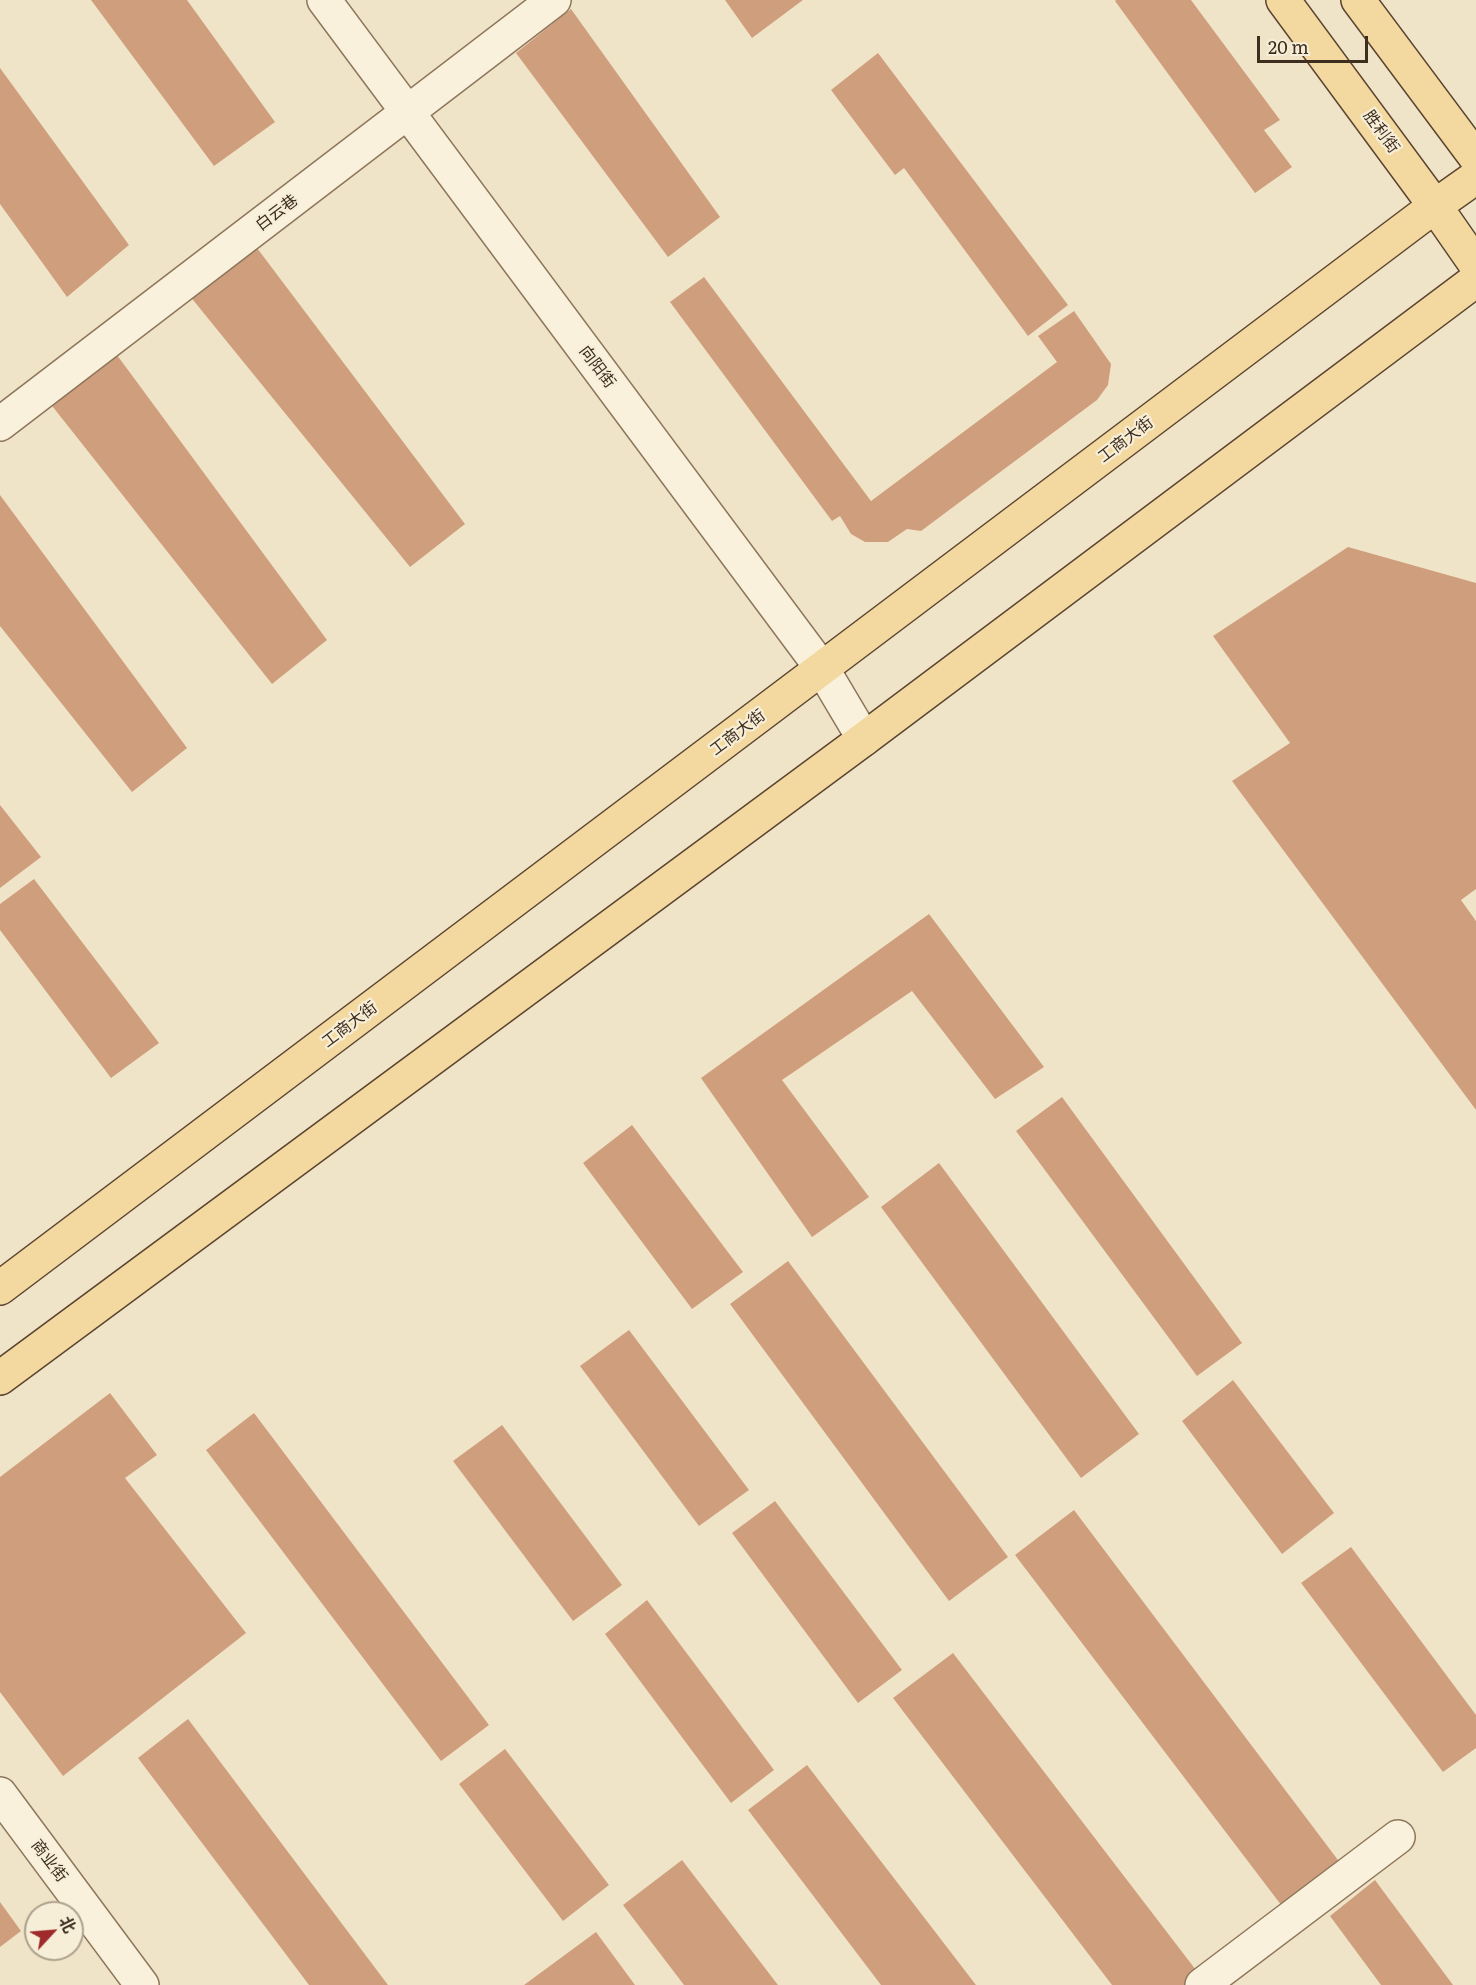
<!DOCTYPE html>
<html>
<head>
<meta charset="utf-8">
<style>
	body { margin:0 }
	#map { position:relative; width:1476px; height:1985px; overflow:hidden; background:#f0e4c8; font-family:Literata,"Noto Sans SC",serif }
	canvas { display:block }
	.north { position:absolute; left:24px; top:1901px; width:60px; height:60px; box-sizing:border-box; background:#f7eed8; border:2px solid #ada18e; border-radius:50%; rotate:64deg; font-size:16px; font-weight:700; line-height:24px; text-align:center; color:#3d2e20 }
	.north::after { content:''; display:block; margin:auto; width:21px; height:27px; background:#9e2a2b; clip-path:polygon(50% 0,100% 100%,50% 72%,0 100%) }
	.scale { position:absolute; left:1257px; top:36px; width:111px; height:27px; box-sizing:border-box; border:3px solid #3d2e20; border-top:0; padding-left:8px; font-size:18px; line-height:21px; white-space:nowrap; color:#3d2e20; -webkit-text-stroke:4px #f7eed8; paint-order:stroke }
</style>
</head>
<body>
<div id="map">
<canvas width="1476" height="1985"></canvas>
<div class="north">北</div>
<div class="scale">20 m</div>
</div>
<script>
const ctx = document.querySelector('canvas').getContext('2d');
ctx.lineJoin = 'round';
function fill(path, color) {
  ctx.fillStyle = color;
  ctx.fill(path, 'evenodd');
}
function poly(rows) {
  const path = new Path2D();
  for (const r of rows) {
    path.moveTo(r[0], r[1]);
    for (let i = 2; i < r.length; i += 2) path.lineTo(r[i], r[i + 1]);
  }
  return path;
}
function trace(path, color, width, dash) {
  ctx.strokeStyle = color;
  ctx.lineWidth = width;
  ctx.lineCap = dash ? 'butt' : 'round';
  ctx.setLineDash(dash || []);
  ctx.stroke(path);
}
function label(font, color, halo, rows, align = 'center') {
  ctx.font = font + ' Literata,"Noto Sans SC",serif';
  ctx.lineWidth = 4.5;
  ctx.setLineDash([]);
  ctx.textBaseline = 'middle';
  ctx.strokeStyle = halo;
  ctx.fillStyle = color;
  for (const [text, x, y, turn = 0] of rows) {
    ctx.save();
    ctx.translate(x, y);
    ctx.rotate((+turn || 0) * Math.PI / 180);
    ctx.textAlign = isNaN(turn) ? turn : align;
    if (halo) ctx.strokeText(text, 0, 0);
    ctx.fillText(text, 0, 0);
    ctx.restore();
  }
}
fill(poly([
	[91,0,187,0,275,122,214,166],
	[725,0,803,0,752,38],
	[1116,0,1191,0,1280,120,1264,130,1292,167,1255,193,1115,1],
	[571,9,720,217,668,257,516,53],
	[878,53,1068,305,1028,336,904,168,895,175,831,90],
	[0,68,129,245,67,297,0,204],
	[254,244,465,524,410,567,189,295],
	[704,277,871,501,1057,362,1038,336,1074,311,1111,364,1108,385,1097,400,921,531,907,529,888,542,865,542,851,534,840,516,832,521,670,302],
	[114,351,327,640,272,684,49,402],
	[0,495,187,748,132,792,0,626],
	[1348,547,1476,583,1476,889,1461,900,1476,921,1476,1110,1232,781,1290,743,1213,636],
	[0,805,41,857,0,888],
	[34,879,159,1043,111,1078,0,930,0,904],
	[929,914,1044,1067,995,1099,912,991,782,1080,869,1197,812,1237,701,1078],
	[1062,1097,1242,1343,1197,1376,1016,1131],
	[632,1125,743,1272,692,1309,583,1163],
	[939,1163,1139,1434,1081,1478,881,1207],
	[788,1261,1008,1557,949,1601,730,1304],
	[629,1330,749,1490,699,1526,580,1366],
	[1233,1380,1334,1513,1282,1554,1182,1421],
	[110,1393,157,1455,125,1478,246,1633,63,1776,0,1692,0,1477],
	[254,1413,489,1725,441,1761,206,1450],
	[502,1425,622,1585,573,1621,453,1461],
	[775,1501,902,1670,858,1703,732,1533],
	[1074,1510,1344,1868,1288,1914,1015,1555],
	[1351,1547,1476,1715,1476,1748,1443,1772,1301,1583],
	[647,1600,774,1770,731,1803,605,1634],
	[953,1653,1199,1974,1184,1985,1112,1985,893,1698],
	[188,1719,388,1985,309,1985,138,1758],
	[505,1749,609,1885,563,1921,459,1784],
	[807,1765,976,1985,881,1985,748,1810],
	[682,1860,778,1985,684,1985,623,1905],
	[1375,1880,1453,1985,1381,1985,1330,1916],
	[0,1902,21,1931,0,1947],
	[596,1932,635,1985,524,1985]
]), '#cf9f7d');
const minor = poly([
	[324,0,823,670,864,739],
	[0,424,554,0],
	[0,1794,142,1985],
	[1202,1985,1398,1837]
]);
const major = poly([
	[1283,0,1435,206,1476,265],
	[1358,0,1476,158],
	[0,1288,1435,206,1476,177],
	[0,1378,864,739,1476,280]
]);
trace(minor, '#8d765c', 36);
trace(major, '#5b4430', 36);
trace(minor, '#faf1dc', 33);
trace(major, '#f3d9a0', 33);
label('16px', '#3d2e20', '#f7eed8', [
	["胜利街",1381,132,54],
	["白云巷",277,213,-37],
	["向阳街",597,367,53],
	["工商大街",1126,440,-37],
	["工商大街",738,733,-37],
	["工商大街",350,1025,-37],
	["商业街",49,1861,53]
]);
</script>
</body>
</html>
